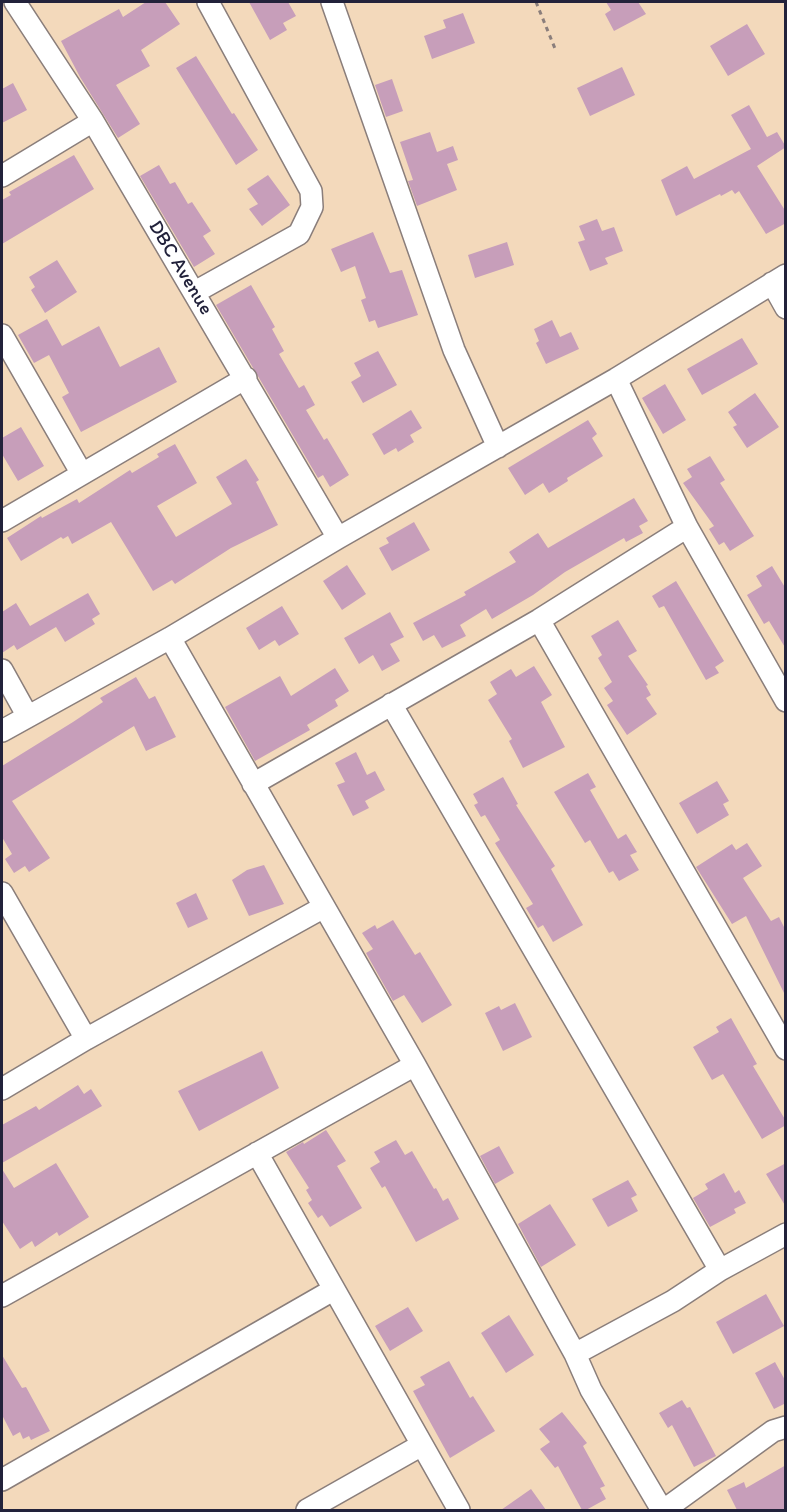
<!DOCTYPE html>
<html>
<head>
<meta charset="utf-8">
<style>
	body { margin:0 }
	#map { position:relative; width:787px; height:1512px; overflow:hidden; background:#f3d9bb; font-family:Itim,sans-serif }
	canvas { display:block }
	.frame { position:absolute; inset:0; border:3px solid #22223b; pointer-events:none }
</style>
</head>
<body>
<div id="map">
<canvas width="787" height="1512"></canvas>
<div class="frame"></div>
</div>
<script>
const ctx = document.querySelector('canvas').getContext('2d');
ctx.lineJoin = 'round';
function fill(path, color) {
  ctx.fillStyle = color;
  ctx.fill(path, 'evenodd');
}
function poly(rows) {
  const path = new Path2D();
  for (const r of rows) {
    path.moveTo(r[0], r[1]);
    for (let i = 2; i < r.length; i += 2) path.lineTo(r[i], r[i + 1]);
  }
  return path;
}
function trace(path, color, width, dash) {
  ctx.strokeStyle = color;
  ctx.lineWidth = width;
  ctx.lineCap = dash ? 'butt' : 'round';
  ctx.setLineDash(dash || []);
  ctx.stroke(path);
}
function label(font, color, halo, rows, align = 'center') {
  ctx.font = font + ' Itim,sans-serif';
  ctx.lineWidth = 4.5;
  ctx.setLineDash([]);
  ctx.textBaseline = 'middle';
  ctx.strokeStyle = halo;
  ctx.fillStyle = color;
  for (const [text, x, y, turn = 0] of rows) {
    ctx.save();
    ctx.translate(x, y);
    ctx.rotate((+turn || 0) * Math.PI / 180);
    ctx.textAlign = isNaN(turn) ? turn : align;
    if (halo) ctx.strokeText(text, 0, 0);
    ctx.fillText(text, 0, 0);
    ctx.restore();
  }
}
fill(poly([
	[146,2,165,2,180,24,141,50,150,66,116,85,140,124,118,138,80,77,61,41,119,9,123,17],
	[249,2,288,2,296,16,283,23,287,30,270,40],
	[606,2,638,2,646,14,614,31,605,14,611,10],
	[463,13,475,43,432,59,424,36,446,28,443,20],
	[747,24,765,54,728,76,710,46],
	[196,56,232,114,234,113,258,150,236,165,176,68],
	[622,67,635,95,590,116,577,88],
	[392,79,403,111,386,117,375,85],
	[13,83,27,110,2,123,2,89],
	[749,105,767,137,777,132,786,147,757,166,786,212,786,223,766,234,739,191,735,194,732,190,721,196,720,194,676,216,661,180,687,166,694,179,751,149,731,115],
	[430,132,437,152,453,146,458,160,447,164,457,190,417,206,408,181,413,180,400,142],
	[74,155,94,189,2,244,2,200,11,195,9,192],
	[159,165,170,184,175,182,188,204,192,202,211,231,203,236,215,254,194,267,140,176],
	[268,175,290,205,262,226,249,209,258,204,247,189],
	[597,219,602,231,614,227,623,251,605,258,608,264,590,271,578,242,585,240,579,226],
	[373,232,390,273,402,270,418,315,378,328,375,320,369,322,361,300,366,298,355,266,341,272,331,249],
	[507,242,514,265,475,278,468,255],
	[57,260,77,292,45,313,31,290,35,287,29,277],
	[251,285,275,327,272,329,284,351,279,354,299,388,304,385,315,405,306,410,324,440,327,438,349,475,330,487,323,475,318,478,216,305],
	[47,319,62,346,99,326,120,367,159,347,177,382,81,432,62,397,69,393,49,355,34,363,18,335],
	[552,320,560,337,571,332,579,349,546,364,536,343,539,341,534,329],
	[742,338,758,364,702,395,687,369],
	[378,351,397,385,363,403,351,382,361,376,354,363],
	[665,384,686,420,663,434,642,398],
	[755,393,779,427,747,448,733,427,737,425,728,412],
	[411,410,422,428,410,435,414,442,398,452,396,448,384,455,372,434],
	[588,420,597,434,592,438,603,456,567,478,568,481,549,493,543,483,525,495,508,468],
	[21,427,44,466,18,481,2,454,2,438],
	[175,444,197,483,157,506,176,537,232,504,216,477,246,459,259,480,256,482,278,525,231,548,175,584,172,580,153,591,111,522,72,544,68,536,63,539,61,537,21,561,7,538,41,516,42,518,77,499,79,503,130,470,132,473,159,457,157,454],
	[710,456,725,480,720,483,754,536,730,551,724,542,719,545,709,529,714,526,683,483,692,477,687,469],
	[634,498,648,521,639,526,643,533,626,542,624,538,565,572,533,595,492,619,486,609,460,625,466,636,442,648,434,635,423,641,413,623,466,595,464,592,516,562,509,552,538,533,548,548],
	[414,522,430,550,392,571,379,548,389,543,386,538],
	[347,565,366,594,342,610,323,581],
	[772,566,786,589,786,649,769,621,764,624,747,595,762,586,756,576],
	[676,581,724,661,715,667,719,673,706,680,664,606,659,608,652,596],
	[88,593,100,614,92,619,95,624,65,642,56,627,17,650,14,645,2,653,2,612,16,603,30,626],
	[282,606,299,634,279,646,275,640,259,650,246,628],
	[390,612,404,637,390,644,400,661,382,671,373,655,359,664,344,638],
	[618,620,637,651,628,656,648,685,646,686,651,695,646,698,657,714,627,735,607,705,613,701,604,688,612,682,598,658,602,655,591,636],
	[534,666,552,695,541,702,565,747,523,768,509,741,512,739,488,700,497,694,490,682,511,669,516,677],
	[335,668,349,691,335,700,338,706,307,725,310,730,255,761,225,707,280,676,291,696],
	[136,677,149,699,155,696,176,737,146,751,134,726,12,801,50,858,29,872,25,866,14,873,5,859,12,854,2,837,2,766,73,722,103,702,100,698],
	[356,752,367,775,375,771,385,790,365,801,369,808,353,816,337,785,345,782,335,763],
	[588,773,596,787,590,790,618,839,626,834,637,852,630,855,639,870,619,881,613,871,609,873,590,840,585,843,554,792],
	[503,777,518,804,516,805,555,866,551,869,583,925,553,942,543,925,538,928,526,908,533,904,495,843,500,840,485,815,481,817,474,805,478,803,473,794],
	[717,781,729,801,723,804,729,815,697,834,679,803],
	[747,843,762,866,743,878,771,921,779,917,786,931,786,997,746,916,732,924,696,867,732,844,736,850],
	[264,865,284,904,249,916,232,880,247,870],
	[196,893,208,919,188,928,176,903],
	[393,920,415,955,420,952,452,1005,422,1023,404,995,393,1001,366,953,373,949,362,933,375,925,377,929],
	[515,1003,532,1037,503,1051,485,1013,499,1006,501,1010],
	[731,1018,757,1064,753,1066,786,1121,786,1125,762,1139,723,1074,712,1080,693,1047,719,1032,716,1027],
	[262,1051,279,1088,199,1131,178,1091],
	[78,1085,84,1094,91,1089,102,1106,2,1163,2,1125,36,1106,39,1110],
	[326,1130,346,1161,337,1166,362,1208,330,1227,322,1215,318,1218,308,1203,312,1200,306,1190,309,1188,286,1152,303,1142,304,1144],
	[396,1140,405,1155,412,1151,434,1189,436,1188,443,1201,448,1198,459,1219,416,1242,385,1186,382,1188,370,1168,380,1162,374,1152],
	[499,1146,514,1173,495,1184,480,1156],
	[56,1163,89,1217,59,1236,57,1232,35,1247,32,1241,20,1249,2,1221,2,1169,14,1188],
	[786,1163,786,1207,766,1174],
	[724,1173,735,1193,739,1190,746,1203,734,1209,736,1213,710,1227,693,1198,708,1189,705,1184],
	[628,1180,637,1195,631,1198,638,1211,608,1227,592,1199],
	[550,1204,576,1245,541,1267,518,1224],
	[766,1294,784,1326,733,1354,716,1322],
	[408,1307,423,1331,390,1351,375,1326],
	[509,1315,534,1355,506,1373,481,1333],
	[2,1355,22,1388,26,1387,50,1431,31,1440,29,1436,23,1439,20,1432,13,1436,2,1415],
	[449,1361,470,1398,473,1396,495,1431,450,1458,413,1391,425,1385,420,1377],
	[775,1362,786,1382,786,1403,774,1409,755,1373],
	[682,1400,687,1408,690,1407,716,1456,694,1467,672,1425,668,1428,659,1413],
	[562,1412,587,1443,583,1446,605,1486,600,1488,606,1499,586,1510,582,1510,558,1466,555,1468,540,1449,550,1442,539,1429],
	[786,1465,786,1510,737,1510,727,1490,744,1482,746,1488],
	[531,1489,546,1510,501,1510]
]), '#c79eba');
const street = poly([
	[15,2,93,121,338,538],
	[332,2,454,350,498,447],
	[2,176,93,121],
	[772,283,786,308],
	[195,292,299,234,312,207,311,191,208,2],
	[2,335,82,474],
	[616,379,687,527,786,701],
	[2,521,246,378],
	[539,620,786,1049],
	[170,638,415,1065,575,1354,591,1390,662,1510],
	[2,670,27,715],
	[391,704,720,1270],
	[2,731,170,638,338,538,616,379,786,275],
	[253,784,539,620,687,527],
	[2,893,86,1039],
	[2,1089,86,1039,324,907],
	[257,1153,459,1510],
	[2,1296,415,1065],
	[575,1354,673,1301,720,1270,786,1234],
	[2,1480,333,1290],
	[307,1510,420,1446],
	[664,1510,773,1431,786,1427]
]);
trace(street, '#8a7e7b', 24);
trace(poly([
	[536,2,556,51]
]), '#8a7e7b', 3, [4.5, 4.5]);
trace(street, '#fff', 21);
label('20px', '#22223b', '#fff', [
	["DBC Avenue",180,268,59]
]);
</script>
</body>
</html>
